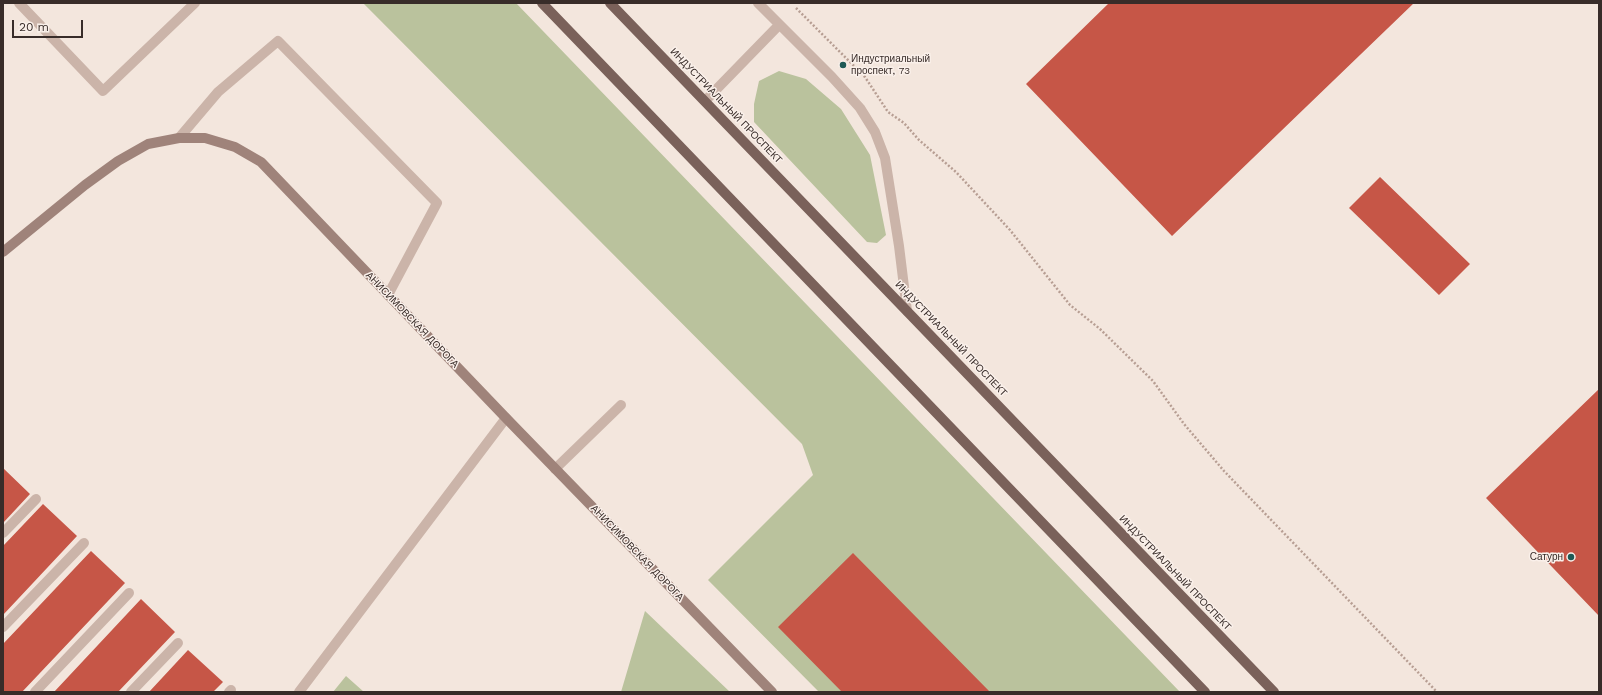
<!DOCTYPE html>
<html>
<head>
<meta charset="utf-8">
<style>
	body { margin:0 }
	#map { position:relative; width:1602px; height:695px; overflow:hidden; background:#f3e6dd; font-family:"Work Sans",sans-serif }
	canvas { display:block }
	.frame { position:absolute; inset:0; border:4px solid #382c29; pointer-events:none }
	.scale { position:absolute; left:12px; top:20px; width:71px; height:18px; box-sizing:border-box; border:2px solid #382c29; border-top:0; padding-left:5px; font-size:12px; line-height:14px; white-space:nowrap; color:#382c29; -webkit-text-stroke:3px #faf0ea; paint-order:stroke }
</style>
</head>
<body>
<div id="map">
<canvas width="1602" height="695"></canvas>
<div class="frame"></div>
<div class="scale">20 m</div>
</div>
<script>
const ctx = document.querySelector('canvas').getContext('2d');
ctx.lineJoin = 'round';
function fill(path, color) {
  ctx.fillStyle = color;
  ctx.fill(path, 'evenodd');
}
function poly(rows) {
  const path = new Path2D();
  for (const r of rows) {
    path.moveTo(r[0], r[1]);
    for (let i = 2; i < r.length; i += 2) path.lineTo(r[i], r[i + 1]);
  }
  return path;
}
function trace(path, color, width, dash) {
  ctx.strokeStyle = color;
  ctx.lineWidth = width;
  ctx.lineCap = dash ? 'butt' : 'round';
  ctx.setLineDash(dash || []);
  ctx.stroke(path);
}
function label(font, color, halo, rows, align = 'center') {
  ctx.font = font + ' "Work Sans",sans-serif';
  ctx.lineWidth = 3;
  ctx.setLineDash([]);
  ctx.textBaseline = 'middle';
  ctx.strokeStyle = halo;
  ctx.fillStyle = color;
  for (const [text, x, y, turn = 0] of rows) {
    ctx.save();
    ctx.translate(x, y);
    ctx.rotate((+turn || 0) * Math.PI / 180);
    ctx.textAlign = isNaN(turn) ? turn : align;
    if (halo) ctx.strokeText(text, 0, 0);
    ctx.fillText(text, 0, 0);
    ctx.restore();
  }
}
fill(poly([
	[363,3,516,3,1180,692,819,692,708,580,813,475,802,444],
	[779,71,806,79,841,109,870,155,886,235,877,243,867,242,754,122,754,104,759,81],
	[645,611,730,692,621,692],
	[346,676,364,692,333,692]
]), '#bac29d');
fill(poly([
	[1109,3,1414,3,1172,236,1026,84],
	[1380,177,1470,264,1439,295,1349,208],
	[1599,389,1599,616,1486,498],
	[3,468,30,494,3,523],
	[43,504,77,536,3,615,3,546],
	[91,551,125,583,22,692,3,692,3,644],
	[853,553,990,692,842,692,778,627],
	[141,599,175,632,118,692,54,692],
	[188,650,223,682,213,692,149,692]
]), '#c65647');
trace(poly([
	[796,8,865,77,888,112,904,123,919,140,956,172,1010,230,1070,305,1100,329,1153,381,1184,424,1224,471,1437,692]
]), '#b79e93', 2.5, [2, 2]);
trace(poly([
	[19,3,103,91,195,3],
	[179,138,218,92,278,41,437,203,388,295],
	[555,469,621,405],
	[3,533,36,499],
	[3,627,84,543],
	[35,692,129,593],
	[131,692,178,643],
	[229,692,231,690]
]), '#cbb4a9', 10);
trace(poly([
	[758,3,832,77,860,108,875,132,885,158,899,246,907,311],
	[705,101,779,25],
	[299,692,506,418]
]), '#cbb4a9', 10);
trace(poly([
	[3,252,85,185,118,161,148,144,179,138,205,138,235,147,261,162,506,418,772,692]
]), '#9f837a', 10);
trace(poly([
	[542,3,1205,692],
	[610,3,1274,692]
]), '#7a615a', 10);
for (const [x, y, r, color] of [
	[843,65,4,"#1e5a56"],
	[1571,557,4,"#1e5a56"]
]) {
  const dot = new Path2D();
  dot.arc(x, y, r, 0, 2 * Math.PI);
  ctx.fillStyle = color;
  ctx.fill(dot);
  trace(dot, '#faf0ea', 1.5);
}
label('10px', '#382c29', '#faf0ea', [
	["Индустриальный",851,59],
	["проспект, 73",851,71],
	["Сатурн",1563,557,"right"]
], 'left');
label('10px', '#382c29', '#faf0ea', [
	["ИНДУСТРИАЛЬНЫЙ ПРОСПЕКТ",726,106,46],
	["АНИСИМОВСКАЯ ДОРОГА",412,320,46],
	["ИНДУСТРИАЛЬНЫЙ ПРОСПЕКТ",951,339,46],
	["АНИСИМОВСКАЯ ДОРОГА",637,553,46],
	["ИНДУСТРИАЛЬНЫЙ ПРОСПЕКТ",1175,573,46]
]);
</script>
</body>
</html>
